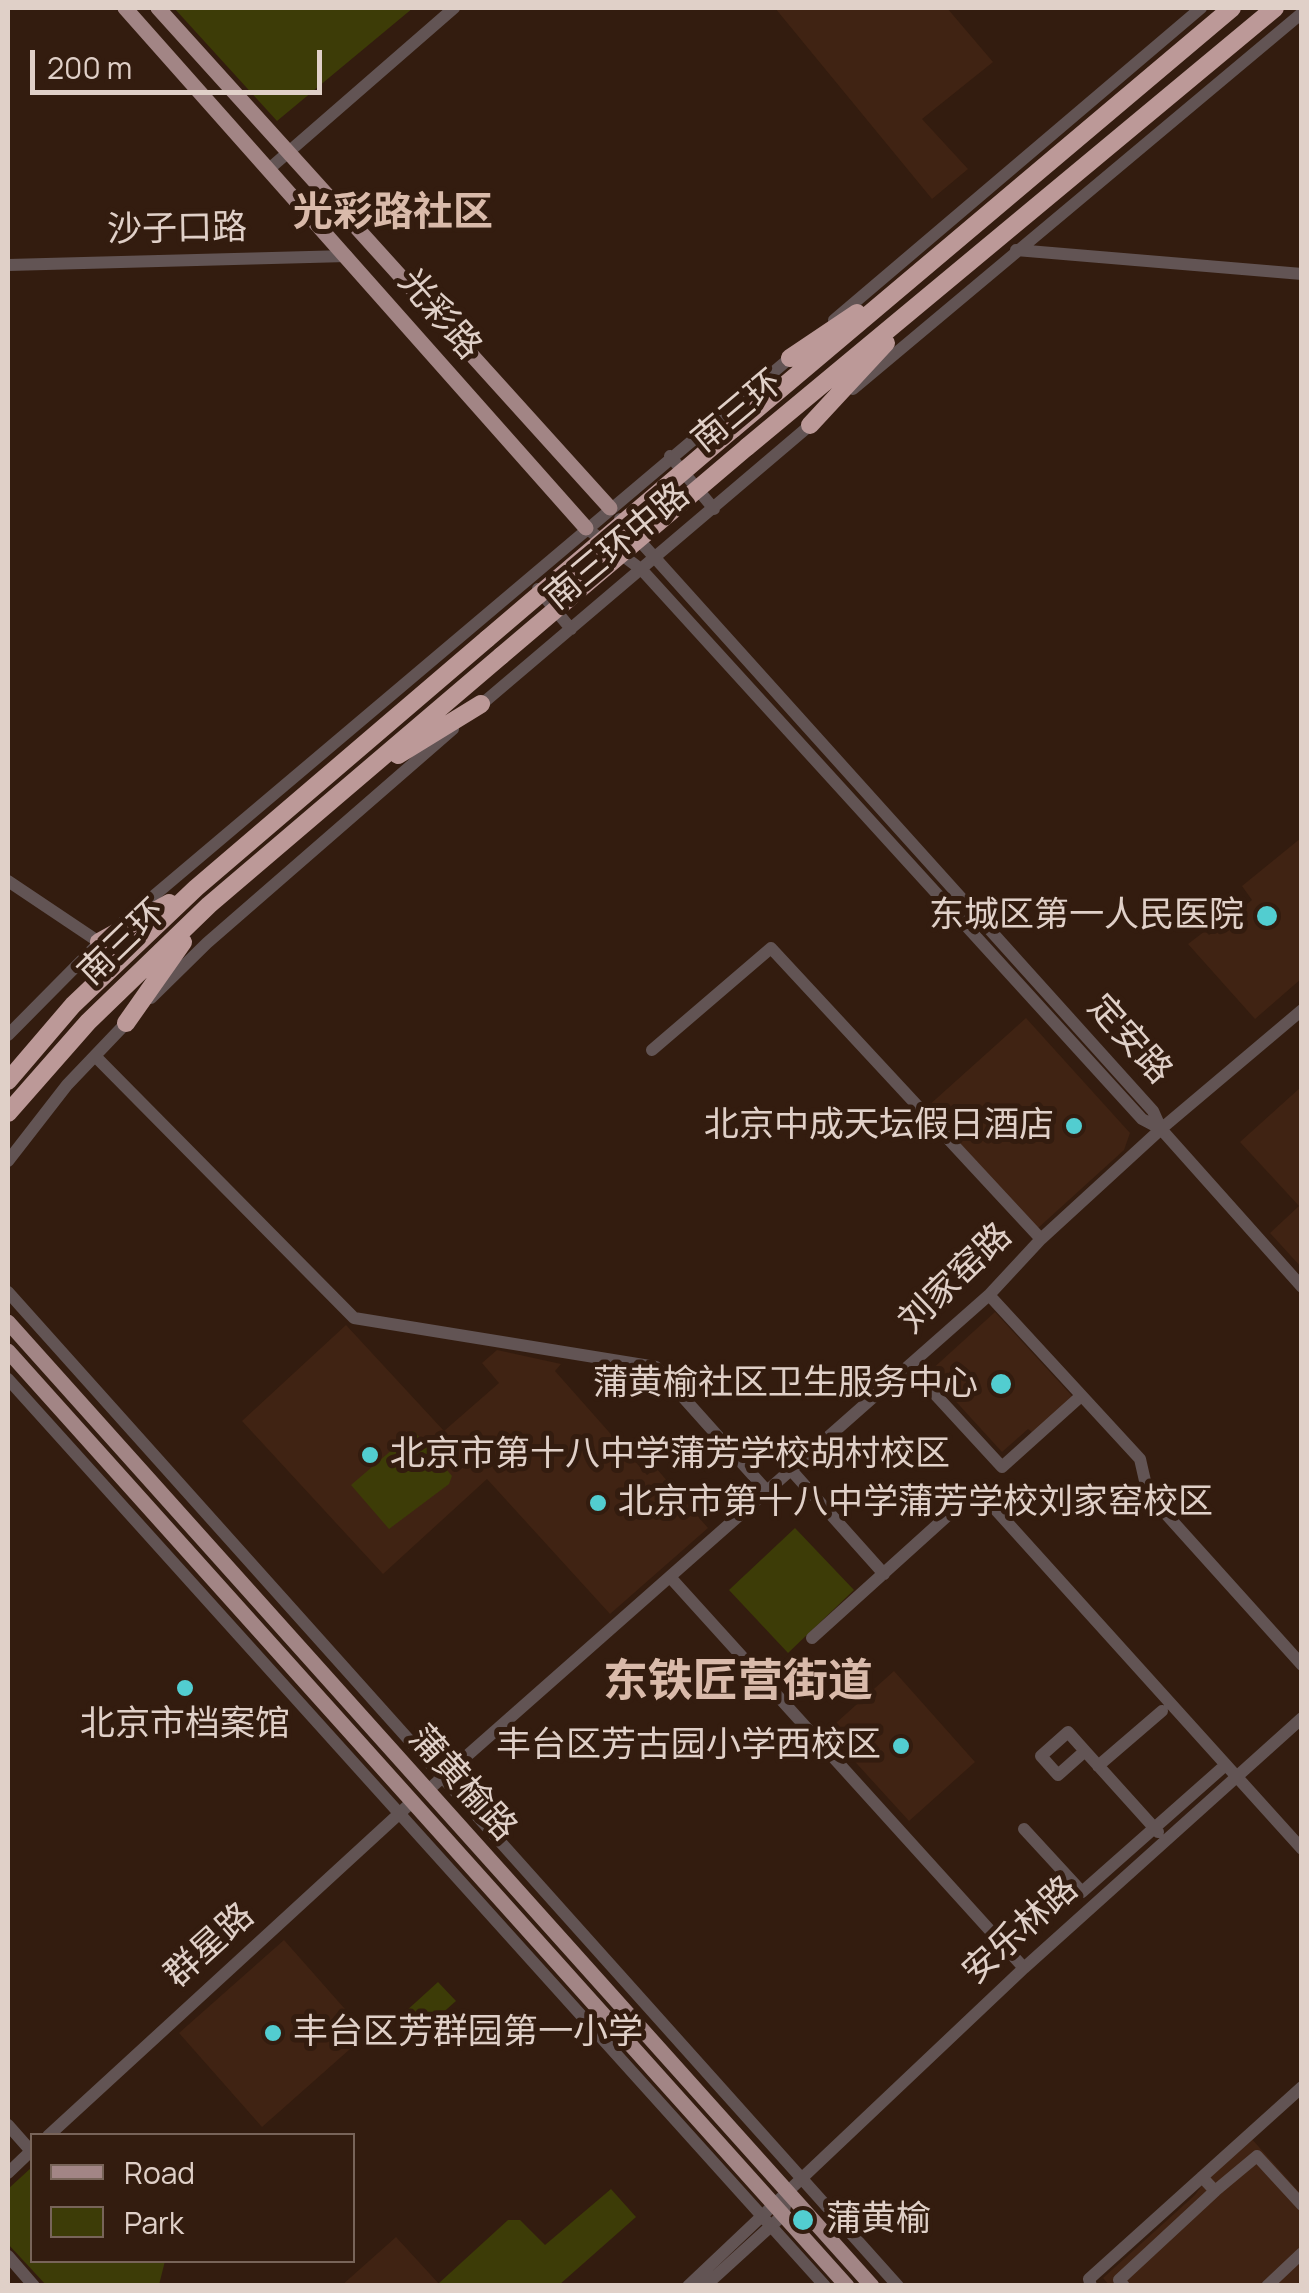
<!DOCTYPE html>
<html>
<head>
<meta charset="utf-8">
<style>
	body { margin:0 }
	#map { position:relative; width:1309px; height:2293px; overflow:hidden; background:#331c0f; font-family:Manrope,sans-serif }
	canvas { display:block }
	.frame { position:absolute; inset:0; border:10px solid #e0d0c8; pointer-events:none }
	.legend { position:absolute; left:30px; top:2133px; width:325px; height:130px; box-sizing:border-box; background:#331c0f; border:2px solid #786459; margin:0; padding:12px 18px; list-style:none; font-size:30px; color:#e0d0c8 }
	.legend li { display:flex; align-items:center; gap:20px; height:50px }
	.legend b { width:50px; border:2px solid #786459 }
	.scale { position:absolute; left:30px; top:50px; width:292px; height:45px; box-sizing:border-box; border:5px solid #e0d0c8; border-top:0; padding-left:12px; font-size:30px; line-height:35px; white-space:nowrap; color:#e0d0c8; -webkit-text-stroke:8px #331c0f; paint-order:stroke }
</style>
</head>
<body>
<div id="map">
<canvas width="1309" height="2293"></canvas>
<div class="frame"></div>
<ul class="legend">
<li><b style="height:12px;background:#a28585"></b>Road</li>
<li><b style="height:28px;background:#3d3c07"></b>Park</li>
</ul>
<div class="scale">200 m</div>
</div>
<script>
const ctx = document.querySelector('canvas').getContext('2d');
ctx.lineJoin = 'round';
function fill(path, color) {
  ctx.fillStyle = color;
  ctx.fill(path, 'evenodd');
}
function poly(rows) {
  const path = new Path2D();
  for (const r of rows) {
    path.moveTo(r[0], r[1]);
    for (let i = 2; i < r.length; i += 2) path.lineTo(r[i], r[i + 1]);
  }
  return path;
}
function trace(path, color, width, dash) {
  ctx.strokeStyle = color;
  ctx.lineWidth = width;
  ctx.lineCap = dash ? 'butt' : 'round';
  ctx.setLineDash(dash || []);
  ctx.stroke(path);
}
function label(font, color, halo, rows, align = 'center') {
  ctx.font = font + ' Manrope,"Noto Sans SC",sans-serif';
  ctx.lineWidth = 10;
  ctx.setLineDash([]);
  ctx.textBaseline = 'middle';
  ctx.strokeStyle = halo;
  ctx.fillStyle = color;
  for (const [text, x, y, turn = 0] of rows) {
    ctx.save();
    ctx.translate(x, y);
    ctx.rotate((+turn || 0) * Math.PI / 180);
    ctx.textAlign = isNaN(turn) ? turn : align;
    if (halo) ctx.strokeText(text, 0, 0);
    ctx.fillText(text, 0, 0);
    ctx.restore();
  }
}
fill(poly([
	[775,8,947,8,993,62,922,119,968,169,932,199],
	[1301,838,1301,979,1255,1019,1188,944,1205,931,1209,935,1252,900,1242,886],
	[1026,1018,1130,1133,1124,1150,1037,1229,927,1107],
	[1301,1087,1301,1267,1270,1233,1299,1206,1240,1142],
	[995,1312,1073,1397,1033,1433,1028,1429,1002,1452,929,1372],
	[346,1325,444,1431,499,1383,482,1363,497,1350,561,1364,555,1371,647,1475,656,1468,708,1528,610,1614,487,1479,383,1574,242,1421],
	[894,1671,975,1762,909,1821,827,1731],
	[284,1940,367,2034,262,2127,179,2033],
	[1250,2137,1301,2194,1301,2285,1110,2286,1103,2278,1195,2195,1210,2174],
	[396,2237,440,2285,341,2286]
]), '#402313');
fill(poly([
	[174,8,413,8,277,121],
	[414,1431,452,1476,449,1484,389,1529,351,1485],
	[795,1528,854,1590,788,1653,729,1590],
	[438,1982,456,2001,422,2031,405,2012],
	[32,2167,32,2260,165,2261,159,2285,46,2285,8,2244,8,2189],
	[611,2189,636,2217,559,2285,438,2284,508,2220,520,2220,545,2245]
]), '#3d3c07');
trace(poly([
	[269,169,454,8],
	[1016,250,1302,274],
	[8,265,347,256],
	[834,320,1201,8],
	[853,389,1302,13],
	[670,456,714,509],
	[620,519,1153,1111,1161,1129,1302,1287],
	[586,528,642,570,1142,1119,1161,1129],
	[538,589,571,629],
	[476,709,815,421],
	[8,881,99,942],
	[124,921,796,353],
	[151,998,207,943,453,729],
	[8,1035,105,937],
	[652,1050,771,948,1041,1239],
	[95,1056,354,1318,656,1367,767,1491],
	[8,1161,67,1085,130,1019],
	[8,1292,898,2286],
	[989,1295,1140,1459,1148,1494,1302,1665],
	[909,1366,1002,1467,1081,1396],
	[8,1379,825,2286],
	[791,1470,884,1574],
	[670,1577,1024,1968],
	[812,1638,977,1489,1302,1849],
	[1085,1751,1068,1732,1041,1756,1058,1775,1085,1751,1158,1832],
	[1098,1766,1162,1711],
	[427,1791,989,1295,1041,1239,1161,1129,1302,1010],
	[1024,1829,1082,1892,1221,1769],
	[8,2125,31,2151],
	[48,2136,413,1801],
	[8,2173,32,2150],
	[1202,2177,1215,2191,1257,2156,1302,2205],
	[8,2256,34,2286],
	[688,2286,1024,1968,1302,1718],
	[705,2286,783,2215,785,2206],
	[1091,2286,1089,2279,1302,2087],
	[1124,2286,1119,2280,1215,2191],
	[1267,2286,1302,2253]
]), '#625454', 12);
trace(poly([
	[125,8,586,528],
	[158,8,610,508],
	[8,1322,872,2286],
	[8,1351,847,2286]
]), '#a28585', 15);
trace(poly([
	[790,358,857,313],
	[810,425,886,343],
	[733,429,1232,8],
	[747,447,1275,8],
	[398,755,481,704],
	[99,942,169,903],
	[126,1023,183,942],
	[8,1081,73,1005,196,888,487,639],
	[8,1113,88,1022,209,905,501,656]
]), '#bc9998', 18);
trace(poly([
	[487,639,733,429],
	[501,656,747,447]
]), '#bc9998', 18);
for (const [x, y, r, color] of [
	[1267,916,12,"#52cdd0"],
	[1074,1126,10,"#52cdd0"],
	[1001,1384,12,"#52cdd0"],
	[370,1455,10,"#52cdd0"],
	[598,1503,10,"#52cdd0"],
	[185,1688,10,"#52cdd0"],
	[901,1746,10,"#52cdd0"],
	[273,2033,10,"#52cdd0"],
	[803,2220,12,"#52cdd0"]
]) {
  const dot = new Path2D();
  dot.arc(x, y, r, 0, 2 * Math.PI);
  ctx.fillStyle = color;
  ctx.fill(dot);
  trace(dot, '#331c0f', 4);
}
label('35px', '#e0d0c8', '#331c0f', [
	["沙子口路",177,230,-1],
	["光彩路",439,315,49],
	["南三环",738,412,-40],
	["南三环中路",618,547,-40],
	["南三环",123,943,-44],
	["定安路",1129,1040,48],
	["刘家窑路",956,1279,-44],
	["蒲黄榆路",462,1784,48],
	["安乐林路",1021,1931,-42],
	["群星路",210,1946,-42]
]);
label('35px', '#e0d0c8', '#331c0f', [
	["东城区第一人民医院",1244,916],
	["北京中成天坛假日酒店",1054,1126],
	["蒲黄榆社区卫生服务中心",978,1384],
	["北京市第十八中学蒲芳学校胡村校区",390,1455,"left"],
	["北京市第十八中学蒲芳学校刘家窑校区",618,1503,"left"],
	["北京市档案馆",185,1725,"center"],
	["丰台区芳古园小学西校区",881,1746],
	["丰台区芳群园第一小学",293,2033,"left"],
	["蒲黄榆",826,2220,"left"]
], 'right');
label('bold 40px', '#d9baaa', '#331c0f', [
	["光彩路社区",393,214]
]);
label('bold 45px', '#d9baaa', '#331c0f', [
	["东铁匠营街道",738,1683]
]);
</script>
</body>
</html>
